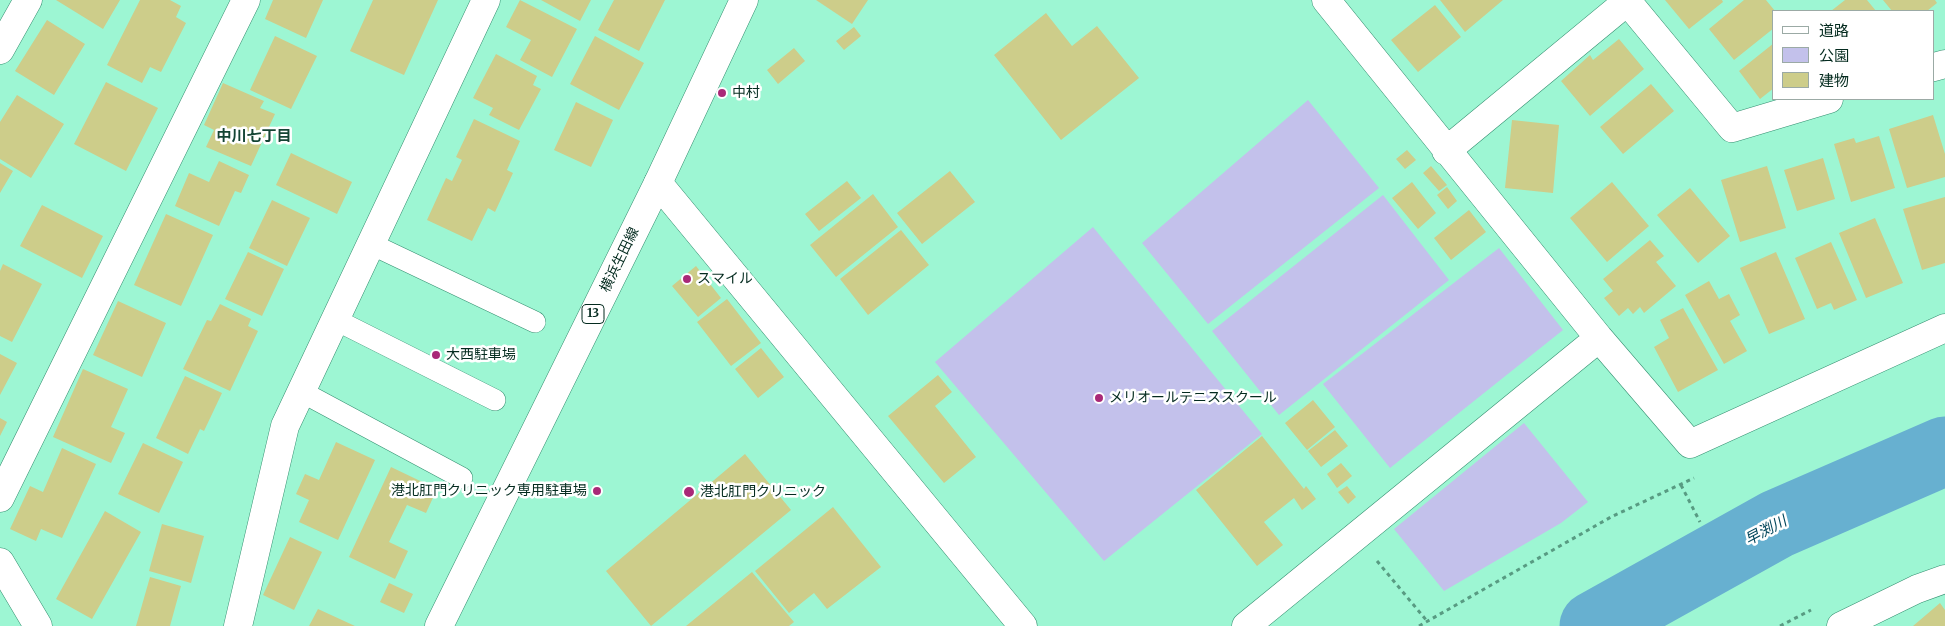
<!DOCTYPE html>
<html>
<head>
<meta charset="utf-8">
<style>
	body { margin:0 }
	#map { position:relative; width:1945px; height:626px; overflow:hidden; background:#9df6d3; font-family:Merriweather,"Noto Sans JP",serif }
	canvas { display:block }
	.legend { position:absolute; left:1772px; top:10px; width:162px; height:90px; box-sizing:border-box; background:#fff; border:1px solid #9baaa5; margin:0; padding:6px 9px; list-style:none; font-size:15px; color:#042b1f }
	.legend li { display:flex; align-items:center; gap:10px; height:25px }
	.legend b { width:25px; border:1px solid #9baaa5 }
</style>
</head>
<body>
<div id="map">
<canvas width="1945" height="626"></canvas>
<ul class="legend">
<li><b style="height:6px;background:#fff"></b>道路</li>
<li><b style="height:14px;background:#c3c1eb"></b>公園</li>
<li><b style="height:14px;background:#cdcd8a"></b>建物</li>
</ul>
</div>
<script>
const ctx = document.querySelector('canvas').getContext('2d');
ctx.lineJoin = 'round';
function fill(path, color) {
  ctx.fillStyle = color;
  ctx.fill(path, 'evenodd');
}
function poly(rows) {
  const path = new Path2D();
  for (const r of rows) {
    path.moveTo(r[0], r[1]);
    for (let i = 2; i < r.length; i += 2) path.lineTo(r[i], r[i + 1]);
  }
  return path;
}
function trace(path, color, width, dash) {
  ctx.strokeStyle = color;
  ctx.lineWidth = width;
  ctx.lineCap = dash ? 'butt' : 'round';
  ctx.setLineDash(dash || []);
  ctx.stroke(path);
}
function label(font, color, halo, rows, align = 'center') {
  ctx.font = font + ' Merriweather,"Noto Sans JP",serif';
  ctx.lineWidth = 5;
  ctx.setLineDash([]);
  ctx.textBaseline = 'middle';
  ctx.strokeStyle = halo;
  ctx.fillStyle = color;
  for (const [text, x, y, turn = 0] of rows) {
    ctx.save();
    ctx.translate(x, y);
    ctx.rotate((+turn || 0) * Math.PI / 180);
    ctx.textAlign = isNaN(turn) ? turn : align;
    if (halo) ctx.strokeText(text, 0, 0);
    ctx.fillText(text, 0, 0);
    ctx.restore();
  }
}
fill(poly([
	[1308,100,1379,188,1208,324,1142,243],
	[1383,195,1449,280,1279,415,1212,331],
	[1093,227,1262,434,1104,561,935,362],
	[1499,248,1563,330,1390,468,1323,384],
	[1524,423,1588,502,1561,523,1444,591,1394,529]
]), '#c3c1eb');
trace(poly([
	[1594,626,1777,524,1945,451]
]), '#67b0d0', 69);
fill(poly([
	[56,0,120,0,103,29],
	[140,0,170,0,181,6,176,17,186,23,161,72,150,67,142,83,107,65],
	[273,0,323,0,306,38,265,19],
	[373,0,438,0,404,75,350,51],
	[520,0,577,29,552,77,520,60,531,40,506,27],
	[541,0,591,0,580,21],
	[614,0,665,0,639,51,598,30],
	[816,0,868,0,852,24],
	[1440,0,1503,0,1465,32],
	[1665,0,1722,0,1723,2,1689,29],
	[1744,0,1766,0,1775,11,1774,28,1734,60,1709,29],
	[1845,0,1867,0,1876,11,1831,11],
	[1883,0,1935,0,1937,3,1927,11,1892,11],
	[1435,5,1461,37,1418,72,1391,40],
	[1046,13,1072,46,1097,26,1139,78,1061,140,994,55],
	[47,20,85,44,54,95,15,71],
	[854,27,861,36,844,50,836,41],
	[275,36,317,56,291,109,250,90],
	[595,36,644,63,619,110,570,84],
	[1619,39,1644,69,1590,116,1561,81,1590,55,1593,60],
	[1774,43,1774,88,1760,99,1739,71],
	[794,48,805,61,778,84,767,70],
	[496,54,537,76,533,85,541,89,519,130,489,115,493,108,473,98],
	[106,82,158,108,126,171,74,144],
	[223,83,264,101,260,108,275,114,251,166,206,147,214,130,204,125],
	[1651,84,1674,111,1623,154,1600,127],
	[17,95,64,124,31,178,0,159,0,122],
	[576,102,613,120,591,167,554,150],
	[1933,115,1945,154,1945,177,1907,188,1889,129],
	[474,119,520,141,507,170,513,173,495,212,488,208,472,241,427,220,446,178,452,181,462,160,456,157],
	[1512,120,1559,125,1553,193,1505,188],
	[1879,136,1895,188,1851,202,1834,144,1854,138,1856,143],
	[1407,150,1416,160,1405,169,1396,159],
	[291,153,352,182,337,214,276,185],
	[1823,158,1835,199,1797,211,1784,170],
	[219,161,249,175,241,193,235,191,219,226,175,206,189,173,209,182],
	[0,163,13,171,0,193],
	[1431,166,1447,185,1439,191,1423,173],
	[1767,166,1786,228,1740,242,1721,180],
	[950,171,975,202,922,244,897,213],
	[847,181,861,198,819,231,805,214],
	[1412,182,1436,213,1418,229,1392,198],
	[1612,182,1649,226,1607,262,1570,218],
	[1447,187,1457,201,1448,209,1437,195],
	[1690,188,1730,236,1698,263,1657,215],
	[873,194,898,227,836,277,810,245],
	[1945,197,1945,263,1922,270,1903,209],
	[272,200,310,218,287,266,249,248],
	[42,205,103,236,82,278,20,246],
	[1469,210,1486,232,1451,260,1434,238],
	[166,214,213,235,181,306,134,285],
	[1875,218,1903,283,1866,298,1839,233],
	[901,230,929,265,868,315,840,279],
	[1650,240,1664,256,1656,262,1676,286,1644,313,1640,307,1633,314,1628,308,1619,316,1604,298,1613,291,1603,279],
	[1831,242,1857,300,1834,310,1831,303,1817,309,1795,258],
	[248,252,284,269,262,316,225,299],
	[1776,252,1805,319,1769,334,1740,268],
	[3,264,42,284,12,342,0,336,0,271],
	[696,266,721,298,698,317,672,286],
	[1709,281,1719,299,1729,294,1740,315,1730,321,1747,351,1724,364,1685,295],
	[727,299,761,343,731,366,697,322],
	[118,301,166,323,142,377,93,355],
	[220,304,251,319,248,326,258,331,230,391,183,369,207,320,211,321],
	[1683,308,1718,370,1678,392,1654,347,1669,338,1660,320],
	[761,348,784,377,758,398,735,369],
	[0,354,17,363,0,395],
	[83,369,128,389,111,427,125,433,111,463,53,437],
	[938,375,952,392,935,406,976,457,944,483,888,416],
	[185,376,222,393,204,431,200,429,188,454,156,438],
	[1313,400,1335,427,1307,450,1285,423],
	[0,418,7,422,0,436],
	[1335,430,1348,446,1321,467,1308,451],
	[1262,436,1304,489,1306,486,1316,499,1302,510,1294,498,1264,522,1283,545,1257,566,1196,490],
	[336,442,375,460,338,540,299,522,309,500,296,494,305,474,319,480],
	[143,443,183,462,159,513,118,494],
	[62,448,96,464,62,538,41,529,36,541,10,529,30,486,43,492],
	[745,454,791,510,651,626,606,571],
	[1341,463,1352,476,1337,488,1327,474],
	[391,467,437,489,426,513,407,505,389,542,408,551,395,579,349,557],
	[1347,486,1356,497,1348,504,1338,492],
	[833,507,881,567,827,609,814,593,789,613,755,571],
	[105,511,141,532,92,619,56,599],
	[162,524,204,536,191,583,149,571],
	[290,537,322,552,294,610,263,595],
	[752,572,794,622,789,626,686,626],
	[150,577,181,586,170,626,136,626],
	[389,583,413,594,404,613,380,602],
	[1940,603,1945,610,1945,626,1913,626],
	[318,609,355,626,309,626]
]), '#cdcd8a');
const lane = poly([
	[371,244,535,322],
	[336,320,495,400],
	[302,392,462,478]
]);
const street = poly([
	[1326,0,1599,338,1690,444,1945,328],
	[1627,1,1732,128,1829,99],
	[0,50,28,0],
	[1934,67,1945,64],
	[1446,151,1629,0],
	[658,183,1023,626],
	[0,498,246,0],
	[0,562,38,626],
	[238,626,285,426,486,0],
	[1246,626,1599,338],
	[1841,626,1917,589,1945,579]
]);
const primary = poly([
	[439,626,658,183,744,0]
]);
trace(lane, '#348f70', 22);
trace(street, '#348f70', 29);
trace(primary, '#348f70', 29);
trace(poly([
	[1681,485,1700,522],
	[1377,561,1427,621],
	[1419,626,1611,517,1694,478],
	[1780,626,1811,610]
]), '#589b82', 3, [4, 4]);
trace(lane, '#fff', 21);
trace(street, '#fff', 28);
trace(primary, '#fff', 28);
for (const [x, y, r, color] of [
	[722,93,5,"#a92978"],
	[687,279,5,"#a92978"],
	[436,355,5,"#a92978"],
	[1099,398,5,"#a92978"],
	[597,491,5,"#a92978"],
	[689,492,6,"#a92978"]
]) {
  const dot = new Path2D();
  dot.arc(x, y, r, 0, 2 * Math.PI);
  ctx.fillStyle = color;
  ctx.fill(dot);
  trace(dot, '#fff', 2);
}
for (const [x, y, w] of [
	[593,314,22]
]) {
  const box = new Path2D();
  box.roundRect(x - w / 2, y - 9.5, w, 19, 4);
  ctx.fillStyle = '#fff';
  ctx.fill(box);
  trace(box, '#042b1f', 1);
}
label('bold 12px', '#042b1f', null, [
	["13",593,314]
]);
label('14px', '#042b1f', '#fff', [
	["中村",732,93],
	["スマイル",697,279],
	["大西駐車場",446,355],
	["メリオールテニススクール",1109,398],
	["港北肛門クリニック専用駐車場",587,491,"right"],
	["港北肛門クリニック",700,492]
], 'left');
label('14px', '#042b1f', '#fff', [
	["横浜生田線",620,260,-64]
]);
label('bold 15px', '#144434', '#fff', [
	["中川七丁目",254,137]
]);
label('italic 15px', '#01455a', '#fff', [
	["早渕川",1766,531,-28]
]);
</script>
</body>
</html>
